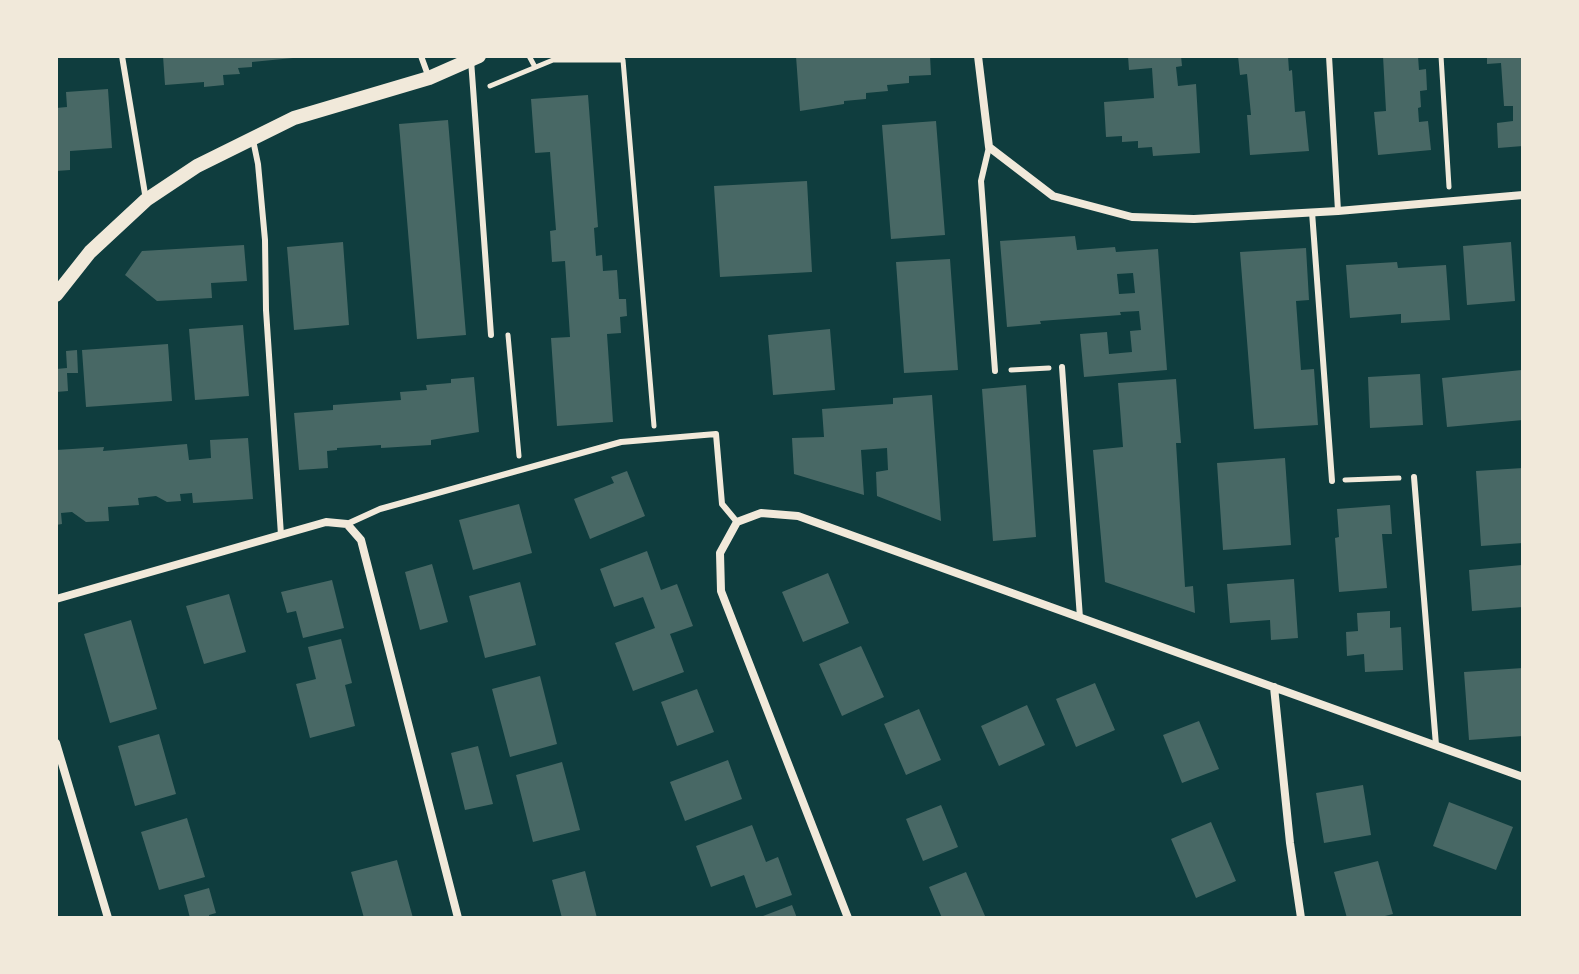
<!DOCTYPE html>
<html>
<head>
<meta charset="utf-8">
<style>
	body { margin:0 }
	#map { position:relative; width:1579px; height:974px; overflow:hidden; background:#0f3d3e; font-family:"Libre Baskerville",serif }
	canvas { display:block }
	.frame { position:absolute; inset:0; border:58px solid #f1e9da; pointer-events:none }
</style>
</head>
<body>
<div id="map">
<canvas width="1579" height="974"></canvas>
<div class="frame"></div>
</div>
<script>
const ctx = document.querySelector('canvas').getContext('2d');
ctx.lineJoin = 'round';
function fill(path, color) {
  ctx.fillStyle = color;
  ctx.fill(path, 'evenodd');
}
function poly(rows) {
  const path = new Path2D();
  for (const r of rows) {
    path.moveTo(r[0], r[1]);
    for (let i = 2; i < r.length; i += 2) path.lineTo(r[i], r[i + 1]);
  }
  return path;
}
function trace(path, color, width, dash) {
  ctx.strokeStyle = color;
  ctx.lineWidth = width;
  ctx.lineCap = dash ? 'butt' : 'round';
  ctx.setLineDash(dash || []);
  ctx.stroke(path);
}
fill(poly([
	[163,56,293,56,293,58,252,62,252,67,238,68,240,74,223,75,224,85,204,87,204,82,165,85],
	[796,56,930,56,931,75,909,76,909,83,887,85,888,91,866,93,866,99,844,101,844,104,800,111],
	[1128,56,1181,56,1182,66,1176,67,1178,86,1196,84,1200,153,1153,156,1152,147,1138,148,1138,141,1122,142,1122,136,1106,137,1104,102,1154,98,1152,68,1129,70],
	[1238,56,1288,56,1289,71,1292,70,1295,112,1305,111,1309,151,1250,155,1247,115,1251,115,1247,74,1240,75],
	[1383,56,1418,56,1419,70,1426,69,1427,90,1420,91,1421,107,1418,108,1419,122,1428,121,1431,150,1378,155,1374,112,1386,111],
	[1487,56,1523,56,1523,146,1498,148,1497,123,1513,121,1513,106,1504,106,1501,63,1487,64],
	[108,89,112,148,70,151,70,170,56,171,56,108,67,107,66,92],
	[588,95,598,227,594,228,596,256,602,255,603,271,617,270,619,299,626,299,627,316,620,317,621,333,607,334,613,422,557,426,551,338,570,337,565,261,552,262,550,231,556,230,550,152,535,153,531,99],
	[448,120,466,335,417,339,399,124],
	[936,121,945,235,891,239,882,125],
	[807,181,812,272,720,277,714,186],
	[1075,236,1077,250,1115,247,1116,252,1158,249,1167,370,1084,377,1080,334,1107,332,1109,354,1132,352,1130,331,1141,330,1139,311,1120,312,1121,315,1040,321,1041,324,1007,327,1000,241],
	[1133,273,1135,293,1119,294,1117,274],
	[343,242,349,325,294,330,287,247],
	[1511,242,1515,301,1467,305,1463,246],
	[244,245,247,281,211,283,212,298,157,301,125,275,142,251],
	[1306,248,1309,300,1296,301,1301,370,1314,369,1318,425,1254,429,1240,252],
	[950,259,958,370,904,373,896,262],
	[1397,262,1398,268,1446,265,1450,320,1401,323,1401,314,1350,318,1346,265],
	[243,325,249,396,195,400,189,329],
	[830,329,835,390,773,395,768,335],
	[168,344,172,401,86,407,82,350],
	[77,350,78,373,67,373,68,391,56,392,56,369,67,368,66,351],
	[1522,370,1523,420,1447,427,1442,378],
	[1420,374,1423,425,1370,428,1368,377],
	[474,377,479,432,431,440,431,445,381,448,381,445,337,448,337,450,327,451,328,468,299,470,294,413,333,410,333,405,401,400,400,392,427,390,426,385,451,383,451,379],
	[1176,379,1181,443,1176,443,1185,587,1193,586,1195,613,1105,582,1093,450,1123,447,1118,383],
	[1026,385,1036,537,993,541,982,389],
	[932,395,941,521,877,496,876,472,888,470,887,448,861,450,864,495,794,474,792,438,824,437,822,409,893,404,893,398],
	[248,438,253,499,193,503,192,493,180,494,181,501,167,502,156,496,138,498,139,505,108,507,109,521,86,522,72,512,61,513,62,524,56,525,56,450,104,447,103,451,187,444,189,460,211,458,210,440],
	[1285,458,1291,545,1223,550,1217,463],
	[1523,468,1523,543,1481,546,1476,471],
	[627,471,645,516,590,539,574,499,614,483,611,477],
	[519,504,532,553,473,570,459,520],
	[1390,505,1392,534,1382,534,1387,588,1339,592,1335,538,1339,537,1337,509],
	[647,551,661,590,677,584,693,626,670,634,684,672,633,691,615,643,655,628,643,597,614,607,600,569],
	[432,564,448,622,420,630,405,572],
	[1522,565,1523,607,1472,611,1469,570],
	[828,573,849,623,803,642,782,592],
	[1294,579,1298,638,1271,640,1270,620,1230,623,1227,584],
	[332,580,344,628,303,638,296,611,287,613,281,592],
	[520,582,536,645,485,658,469,596],
	[229,594,246,652,204,664,186,606],
	[1390,611,1390,628,1401,627,1403,670,1365,672,1364,654,1347,656,1346,632,1358,631,1357,613],
	[131,620,157,709,110,723,84,634],
	[341,639,352,683,345,685,355,726,310,738,296,684,316,679,308,647],
	[861,646,884,697,842,716,819,664],
	[1523,668,1523,736,1469,740,1464,672],
	[540,676,557,744,510,757,492,689],
	[1095,683,1115,730,1076,747,1056,699],
	[697,689,714,732,677,746,661,702],
	[1027,705,1045,745,999,766,981,726],
	[919,709,941,760,906,775,884,724],
	[1199,721,1219,769,1182,783,1163,735],
	[159,734,176,794,135,806,118,746],
	[478,746,493,804,465,810,451,753],
	[728,760,742,799,685,821,670,782],
	[562,762,580,830,533,842,516,775],
	[1363,785,1371,835,1324,843,1316,793],
	[1449,802,1513,827,1496,870,1433,846],
	[941,805,958,847,923,861,906,819],
	[187,818,205,877,159,890,141,832],
	[1211,822,1236,881,1196,898,1171,839],
	[752,825,766,862,778,857,792,895,756,908,744,875,711,887,696,846],
	[397,860,413,918,364,918,351,872],
	[1378,861,1393,914,1377,918,1347,918,1334,872],
	[585,871,597,918,562,918,552,880],
	[966,872,985,916,942,918,929,887],
	[209,888,216,913,209,915,209,918,190,918,184,895],
	[792,905,797,918,764,918,763,916]
]), '#486865');
trace(poly([
	[529,56,535,67],
	[1441,56,1449,187],
	[490,86,553,60,623,60,654,426],
	[508,335,519,456],
	[1011,370,1049,368],
	[1345,480,1399,478]
]), '#f1e9da', 5);
trace(poly([
	[122,56,146,200],
	[421,56,429,78],
	[1329,56,1338,211],
	[471,60,491,335],
	[253,140,258,164,265,240,266,310,281,535],
	[989,147,981,181,995,371],
	[1312,212,1332,481],
	[1062,367,1080,618],
	[1414,477,1436,745],
	[347,524,380,509,621,442,716,434,722,504,737,522]
]), '#f1e9da', 6);
trace(poly([
	[978,56,989,147,1053,196,1132,217,1194,219,1338,211,1523,195],
	[56,599,326,522,347,524,361,540,458,918],
	[1274,687,1290,843,1301,918],
	[56,743,108,918],
	[848,918,721,591,720,553,737,522,761,513,798,516,1523,777]
]), '#f1e9da', 8);
trace(poly([
	[56,295,90,252,146,200,197,166,294,118,429,78,479,56]
]), '#f1e9da', 14);
</script>
</body>
</html>
